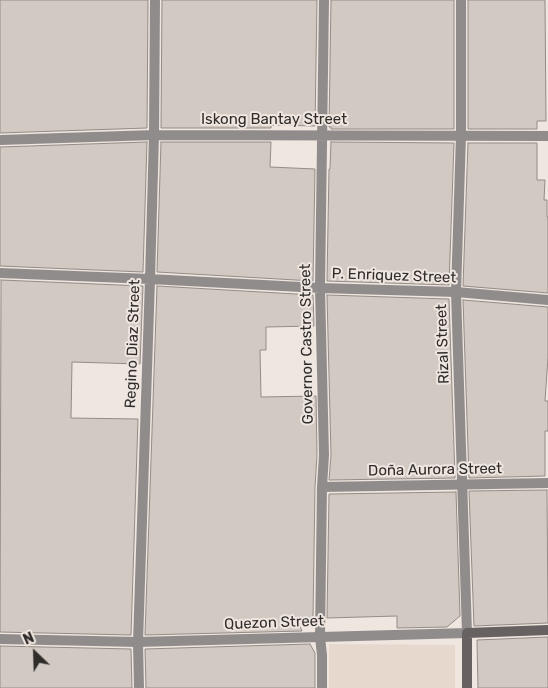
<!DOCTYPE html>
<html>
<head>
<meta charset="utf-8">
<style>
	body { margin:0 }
	#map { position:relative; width:548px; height:688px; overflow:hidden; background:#efe6e0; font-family:Rubik,sans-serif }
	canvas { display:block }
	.north { position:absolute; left:10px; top:628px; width:50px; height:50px; -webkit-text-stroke:4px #efe6e0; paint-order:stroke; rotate:336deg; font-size:14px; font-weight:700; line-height:20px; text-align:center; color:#2f2c2a }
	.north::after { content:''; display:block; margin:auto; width:18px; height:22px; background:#2f2c2a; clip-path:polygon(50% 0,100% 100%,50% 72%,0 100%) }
</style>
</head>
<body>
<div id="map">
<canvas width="548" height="688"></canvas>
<div class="north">N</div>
</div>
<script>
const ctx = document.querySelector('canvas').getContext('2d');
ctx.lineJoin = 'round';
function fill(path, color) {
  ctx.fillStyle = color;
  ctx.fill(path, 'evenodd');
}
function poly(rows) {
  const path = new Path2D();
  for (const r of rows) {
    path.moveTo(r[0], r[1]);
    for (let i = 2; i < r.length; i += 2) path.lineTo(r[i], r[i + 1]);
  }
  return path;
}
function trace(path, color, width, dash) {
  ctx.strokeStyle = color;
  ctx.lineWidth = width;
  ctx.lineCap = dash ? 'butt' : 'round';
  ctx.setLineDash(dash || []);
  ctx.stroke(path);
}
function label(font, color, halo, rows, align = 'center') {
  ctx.font = font + ' Rubik,sans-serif';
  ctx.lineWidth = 4;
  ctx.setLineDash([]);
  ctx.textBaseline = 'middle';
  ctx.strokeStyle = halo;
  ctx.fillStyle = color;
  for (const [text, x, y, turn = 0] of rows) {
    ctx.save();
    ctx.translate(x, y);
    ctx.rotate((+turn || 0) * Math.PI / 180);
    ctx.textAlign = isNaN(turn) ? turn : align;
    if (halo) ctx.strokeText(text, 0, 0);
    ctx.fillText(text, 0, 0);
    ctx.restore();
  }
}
fill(poly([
	[329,644,455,645,455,688,329,688]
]), '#e7d8ce');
const building = poly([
	[0,0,148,0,147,128,0,133,0,0],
	[162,0,317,0,315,126,271,125,271,128,161,128,162,0],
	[331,0,454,0,454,129,331,129,331,127,329,127,331,0],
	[468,0,545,0,546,121,537,121,537,129,468,129,468,0],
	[147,142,143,272,0,266,0,147,147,142],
	[161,142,271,142,270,167,315,169,313,281,157,272,161,142],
	[331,142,454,143,449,285,327,281,329,169,330,169,331,142],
	[468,143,537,143,537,180,545,180,544,200,547,200,547,217,548,217,548,293,463,286,468,143],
	[1,280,143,286,140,364,72,362,71,418,138,419,131,635,0,632,1,280],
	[157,286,313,295,314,326,266,327,266,350,260,350,261,397,316,396,317,455,315,487,313,618,311,619,311,622,298,622,302,631,145,635,157,286],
	[327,295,449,299,455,478,329,480,331,455,327,295],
	[463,300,548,307,548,357,545,401,548,401,548,431,545,431,545,476,469,478,463,300],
	[547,490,548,623,474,626,469,491,547,490],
	[456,492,460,616,447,627,397,628,397,616,327,618,329,494,456,492],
	[548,637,548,688,478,688,477,640,548,637],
	[310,644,315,653,315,688,146,688,145,649,310,644],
	[0,646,131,649,132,688,0,688,0,646]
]);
fill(building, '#d1c9c2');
trace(building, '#938b85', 1);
trace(poly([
	[0,140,154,135,548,136],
	[0,273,150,279,320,288,456,292,548,300],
	[322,487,548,483],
	[139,688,138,642,150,279,154,135,155,0],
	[322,688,322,655,320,637,322,487,324,455,320,288,324,0]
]), '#918c8c', 10);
trace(poly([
	[0,639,138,642,467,633,456,292,461,135,461,0]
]), '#918c8c', 10);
trace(poly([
	[467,688,467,633,548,630]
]), '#686161', 10);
label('15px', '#2f2c2a', '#efe6e0', [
	["Iskong Bantay Street",274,120],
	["P. Enriquez Street",394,276,2],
	["Regino Diaz Street",133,344,-88],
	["Governor Castro Street",307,344,-91],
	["Rizal Street",443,344,-92],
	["Doña Aurora Street",435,470,-1],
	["Quezon Street",274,623,-2]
]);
</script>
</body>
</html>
